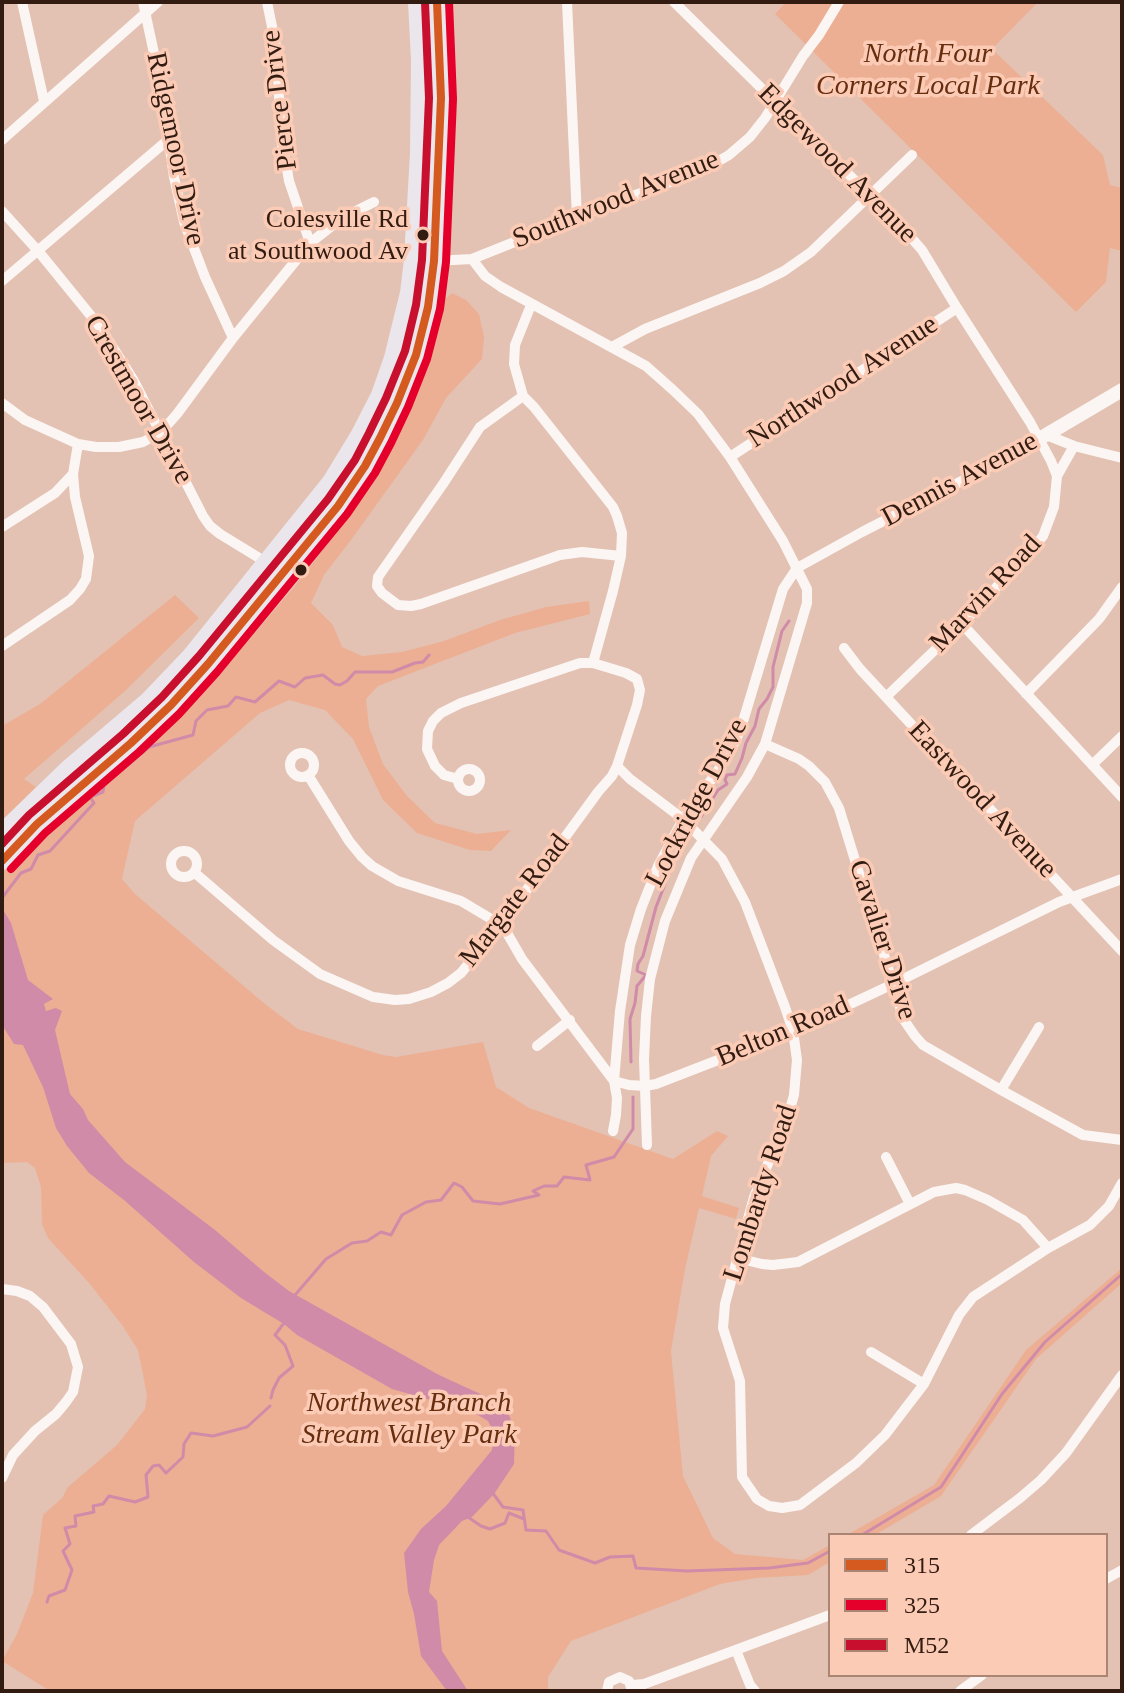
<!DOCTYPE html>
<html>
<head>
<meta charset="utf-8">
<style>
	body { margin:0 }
	#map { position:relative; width:1124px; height:1693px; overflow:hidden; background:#e3c2b3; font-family:"Times New Roman",serif }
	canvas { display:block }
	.frame { position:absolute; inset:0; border:4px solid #321c12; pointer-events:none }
	.legend { position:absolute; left:828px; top:1533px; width:280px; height:144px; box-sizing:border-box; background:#fccbb5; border:2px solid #ab8574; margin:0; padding:10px 14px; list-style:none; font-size:24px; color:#321c12 }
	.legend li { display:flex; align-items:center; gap:16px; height:40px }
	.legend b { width:40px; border:2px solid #ab8574 }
</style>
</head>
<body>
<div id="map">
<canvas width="1124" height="1693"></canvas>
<div class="frame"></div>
<ul class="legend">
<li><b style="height:10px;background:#d55a20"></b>315</li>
<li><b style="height:10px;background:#e4002b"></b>325</li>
<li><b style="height:10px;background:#c8102e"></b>M52</li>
</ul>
</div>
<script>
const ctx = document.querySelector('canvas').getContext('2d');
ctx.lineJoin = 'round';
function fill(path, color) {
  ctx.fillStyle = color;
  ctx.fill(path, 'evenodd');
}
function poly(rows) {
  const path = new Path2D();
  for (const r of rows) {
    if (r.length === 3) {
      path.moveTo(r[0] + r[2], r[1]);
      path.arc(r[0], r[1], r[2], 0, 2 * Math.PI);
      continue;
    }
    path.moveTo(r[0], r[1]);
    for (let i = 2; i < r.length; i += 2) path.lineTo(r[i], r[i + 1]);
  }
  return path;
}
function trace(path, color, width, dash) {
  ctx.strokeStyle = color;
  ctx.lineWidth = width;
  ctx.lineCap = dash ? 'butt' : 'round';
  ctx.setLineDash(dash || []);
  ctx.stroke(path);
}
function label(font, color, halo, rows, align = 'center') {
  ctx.font = font + ' "Times New Roman",serif';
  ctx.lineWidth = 7;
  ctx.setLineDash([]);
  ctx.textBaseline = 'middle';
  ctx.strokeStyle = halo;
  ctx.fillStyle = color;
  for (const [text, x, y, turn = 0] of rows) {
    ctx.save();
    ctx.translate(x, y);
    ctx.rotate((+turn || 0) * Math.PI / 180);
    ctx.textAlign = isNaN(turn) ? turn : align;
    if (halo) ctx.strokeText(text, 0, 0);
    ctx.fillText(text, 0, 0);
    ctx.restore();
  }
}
fill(poly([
	[786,2,1038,2,992,49,1103,155,1110,185,1122,188,1122,251,1110,248,1106,282,1076,312,775,14],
	[452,293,466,300,479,314,484,337,482,359,446,398,423,440,351,540,324,575,311,603,333,625,342,647,362,656,402,652,444,641,500,620,546,607,589,601,590,614,515,633,378,686,366,699,369,727,383,764,407,796,435,823,477,834,511,830,491,851,470,850,417,833,383,800,353,739,325,710,289,700,260,713,135,821,122,879,135,894,265,1004,298,1029,383,1055,396,1057,483,1042,496,1087,529,1108,673,1159,717,1131,728,1136,711,1156,702,1196,739,1208,736,1219,699,1208,685,1269,671,1351,683,1476,713,1538,735,1554,803,1560,830,1545,830,1562,808,1575,756,1578,720,1584,571,1641,548,1677,548,1691,50,1691,2,1661,17,1634,33,1593,43,1515,62,1498,68,1487,117,1445,145,1409,147,1395,138,1350,122,1325,89,1283,48,1238,42,1224,41,1187,35,1168,27,1162,2,1163,2,874,15,859,18,861,64,816,103,783,129,758,171,726,217,677,294,587,346,520,386,452,414,399,426,356,437,306],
	[175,595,199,618,125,691,24,779,36,787,2,820,2,726,40,704],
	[1122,1268,1122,1283,1036,1359,941,1496,875,1535,847,1535,934,1485,1026,1350]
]), '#ecaf93');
fill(poly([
	[2,908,11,923,28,980,53,999,44,1004,46,1011,56,1008,62,1011,55,1030,70,1094,83,1109,88,1120,125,1162,215,1230,264,1272,289,1291,439,1375,487,1397,509,1415,515,1431,514,1464,494,1494,472,1517,462,1521,439,1545,434,1560,429,1592,437,1601,442,1651,468,1691,447,1691,421,1656,414,1614,408,1592,404,1553,421,1529,446,1506,492,1450,494,1433,488,1421,473,1412,392,1389,297,1335,284,1324,241,1298,194,1262,124,1200,89,1173,67,1146,56,1128,43,1087,23,1045,14,1044,4,1028,2,1020]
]), '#d08ba8');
trace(poly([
	[701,817,718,790,727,784,725,780,727,775,735,774,742,758,746,743,755,726,759,709,767,699,773,687,773,667,782,631,789,621],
	[2,898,21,873,31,869,38,855,50,851,94,803,90,797,103,792,104,785,149,747,193,735,196,721,207,710,228,706,236,697,255,702,279,681,295,687,305,678,323,675,335,684,340,685,347,681,355,672,392,672,415,663,423,662,429,655],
	[631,1062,630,1019,635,1003,637,986,646,975,637,971,638,964,643,956,656,907,673,864,687,838],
	[295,1295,326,1259,352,1243,367,1241,381,1232,391,1235,402,1215,426,1202,441,1200,454,1183,462,1187,473,1201,500,1204,539,1195,533,1191,544,1186,557,1186,564,1177,590,1180,586,1165,614,1157,633,1129,633,1097],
	[271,1398,273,1390,279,1378,293,1366,285,1345,275,1335,284,1323],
	[492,1492,503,1507,523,1510,526,1530,546,1531,559,1550,595,1563,610,1557,633,1556,636,1568,687,1571,769,1568,808,1563,830,1551],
	[465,1515,481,1526,490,1529,505,1523,509,1513,524,1519],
	[862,1535,941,1487,1002,1394,1045,1342,1122,1274],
	[47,1602,49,1596,65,1590,72,1570,63,1551,70,1544,65,1528,76,1526,75,1516,94,1512,93,1506,103,1504,109,1496,135,1502,148,1497,146,1475,153,1466,159,1465,166,1473,183,1457,184,1444,191,1433,213,1436,247,1427,270,1406]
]), '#d08ba8', 3);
trace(poly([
	[22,2,44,101],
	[143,2,161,86,174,177,184,222,205,277,233,338],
	[267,2,276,46,282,146,286,163,289,181,310,243],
	[567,2,577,217],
	[674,2,900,225,922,250,957,308,1030,422,1051,461,1057,476,1054,507,1043,536,1035,546,962,624,886,697],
	[2,140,158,2],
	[2,211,39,252,100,327,134,381,203,516,210,526,220,534,269,564],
	[413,259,434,261,472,259,577,217,705,169,729,155,750,137,765,118,803,56,819,35,839,2],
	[472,259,485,276,501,287,646,366,673,390,698,414,730,457,783,541,807,589,807,603,765,744,747,777,691,858,665,921,650,979,646,1016,644,1059,647,1145],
	[2,281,169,139],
	[531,305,515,345,514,364,523,396,534,407,613,507,617,516,622,533,621,556,613,591,593,663],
	[612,347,645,329,760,283,784,271,811,252,912,155],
	[523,396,480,427,443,484,378,577,377,586,382,593,398,605,411,606,421,604,560,555,582,552,621,556],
	[2,403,25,420,78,444,96,447,119,447,143,442,161,432,177,414,233,338,310,243,342,218,374,202],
	[1044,434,1074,446,1122,458],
	[730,457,957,308],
	[1057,476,1074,446],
	[2,527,55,493,73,474,78,444],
	[962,624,1122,797],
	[2,646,70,600,80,589,86,579,89,556,75,497,73,474],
	[844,648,860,669,936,751,1122,951],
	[1026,694,1099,619,1122,587],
	[765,744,799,759,809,766,825,782,839,808,904,1020,915,1036,923,1045,1001,1090,1083,1135,1122,1140],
	[302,765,12],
	[1092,765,1122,736],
	[617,766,630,779,683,819,722,859,745,902,785,1007,793,1031,797,1060,794,1095,788,1116,754,1197,749,1215,725,1304,723,1328,740,1381,742,1477,757,1499,769,1506,782,1508,800,1505,856,1463,885,1435,924,1384,959,1315,973,1297,1048,1248,1090,1225,1109,1206,1122,1183],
	[469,780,11],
	[308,775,349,841,362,857,372,866,398,881,461,901,503,926,522,959,614,1081],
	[184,864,13],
	[195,873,273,940,320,974,373,997,395,1000,409,999,431,992,448,983,461,973,488,940,503,926,512,910,598,792,612,776,617,766,637,705,640,690,637,679,626,673,593,663,580,663,461,703,441,713,433,721,428,731,427,749,435,766,444,775,458,779],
	[537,1046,570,1020],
	[614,1081,629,1085,645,1086,656,1084,793,1031,893,984,1059,902,1122,879],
	[1001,1090,1039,1027],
	[613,1131,616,1115,617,1098,614,1081,620,1011,630,945,641,909,658,866,683,819,719,769,734,744,741,728,783,589,797,568,862,532,987,468,1043,437],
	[886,1157,910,1204],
	[737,1258,762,1264,773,1265,798,1262,934,1192,956,1188,965,1190,988,1200,1023,1220,1048,1248],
	[2,1289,17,1291,30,1296,43,1307,71,1344,78,1367,73,1392,66,1402,56,1414,35,1431,13,1455,2,1478],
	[871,1352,924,1384],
	[971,1535,1020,1498,1041,1480,1066,1453,1122,1375],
	[1106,1579,1122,1570],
	[736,1650,750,1685,755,1691],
	[632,1685,644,1684,830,1615],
	[607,1691,609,1682,620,1677,629,1681,632,1691],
	[960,1691,982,1675]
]), '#fbf6f4', 10);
trace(poly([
	[1046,435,1122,390]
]), '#fbf6f4', 14);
trace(poly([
	[2,833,69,768,149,700,191,656,331,482,359,436,380,395,393,358,409,293,413,259,419,153,420,60,417,2],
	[2,861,37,824,131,743,171,705,208,664,338,506,365,466,380,438,397,403,416,355,428,307,434,261,441,98,437,2]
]), '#ebe6ec', 18);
trace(poly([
	[2,861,37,824,131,743,171,705,208,664,338,506,365,466,380,438,397,403,416,355,428,307,434,261,441,98,437,2]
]), '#d55a20', 8);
trace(poly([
	[11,869,45,833,139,752,179,714,217,672,347,514,375,473,391,443,408,407,427,359,440,309,446,262,453,99,449,2]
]), '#e4002b', 8);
trace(poly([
	[2,844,29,815,123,734,162,697,199,656,328,499,355,460,369,433,386,398,405,351,416,305,422,260,429,98,425,2]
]), '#c8102e', 8);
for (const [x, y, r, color] of [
	[423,235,7,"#321c12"],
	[301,570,7,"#321c12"]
]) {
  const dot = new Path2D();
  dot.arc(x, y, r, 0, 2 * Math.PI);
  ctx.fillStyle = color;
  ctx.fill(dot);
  trace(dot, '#fccbb5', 3);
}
label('26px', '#321c12', '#fccbb5', [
	["Colesville Rd",408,220],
	["at Southwood Av",408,252]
], 'right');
label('italic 28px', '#662d0e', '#fccbb5', [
	["North Four",928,55],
	["Corners Local Park",928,87],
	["Northwest Branch",409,1404],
	["Stream Valley Park",409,1436]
]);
label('28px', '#321c12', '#fccbb5', [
	["Pierce Drive",280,100,-97],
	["Ridgemoor Drive",175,149,78],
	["Edgewood Avenue",837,164,45],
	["Southwood Avenue",616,200,-22],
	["Northwood Avenue",843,382,-33],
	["Crestmoor Drive",138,400,60],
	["Dennis Avenue",960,480,-28],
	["Marvin Road",986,594,-47],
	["Eastwood Avenue",982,800,47],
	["Lockridge Drive",697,803,-62],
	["Margate Road",515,901,-52],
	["Cavalier Drive",882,940,72],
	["Belton Road",783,1032,-23],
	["Lombardy Road",761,1193,-72]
]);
</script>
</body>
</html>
